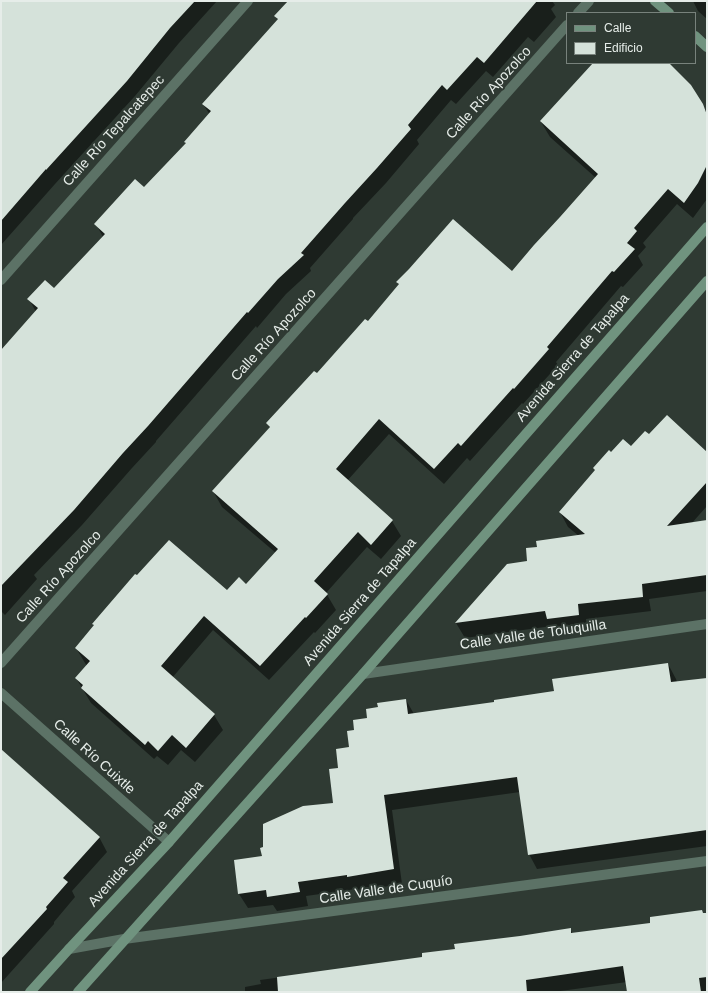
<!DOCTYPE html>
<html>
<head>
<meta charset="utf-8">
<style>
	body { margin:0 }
	#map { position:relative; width:708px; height:993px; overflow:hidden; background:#2f3a33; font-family:Arial,sans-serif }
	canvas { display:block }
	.frame { position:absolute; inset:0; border:2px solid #e6ede9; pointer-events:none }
	.legend { position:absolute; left:566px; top:12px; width:130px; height:52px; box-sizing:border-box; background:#2f3a33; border:1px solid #78827c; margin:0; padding:5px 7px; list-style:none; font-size:12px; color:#e6ede9 }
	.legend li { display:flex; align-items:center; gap:8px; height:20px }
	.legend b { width:20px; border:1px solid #78827c }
</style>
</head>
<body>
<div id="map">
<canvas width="708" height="993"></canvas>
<div class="frame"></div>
<ul class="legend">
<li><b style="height:5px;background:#70937f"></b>Calle</li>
<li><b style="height:11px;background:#d5e2da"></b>Edificio</li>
</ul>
</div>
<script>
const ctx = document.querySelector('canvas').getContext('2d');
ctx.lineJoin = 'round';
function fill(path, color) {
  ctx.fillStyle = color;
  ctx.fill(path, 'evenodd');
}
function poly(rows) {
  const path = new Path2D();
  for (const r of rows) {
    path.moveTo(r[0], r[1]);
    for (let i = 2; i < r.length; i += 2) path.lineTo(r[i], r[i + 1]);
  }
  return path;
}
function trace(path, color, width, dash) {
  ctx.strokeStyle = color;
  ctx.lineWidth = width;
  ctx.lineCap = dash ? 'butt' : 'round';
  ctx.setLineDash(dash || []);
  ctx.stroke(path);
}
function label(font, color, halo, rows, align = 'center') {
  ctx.font = font + ' Arial,sans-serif';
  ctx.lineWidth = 4;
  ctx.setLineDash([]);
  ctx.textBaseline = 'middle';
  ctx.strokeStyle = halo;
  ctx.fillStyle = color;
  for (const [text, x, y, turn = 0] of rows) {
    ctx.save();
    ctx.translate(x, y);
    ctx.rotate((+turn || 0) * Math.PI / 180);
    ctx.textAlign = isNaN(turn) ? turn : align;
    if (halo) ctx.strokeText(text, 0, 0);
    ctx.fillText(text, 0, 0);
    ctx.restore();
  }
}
fill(poly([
	[1,1,217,1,179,43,135,96,55,184,1,245],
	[289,1,552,1,555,5,551,9,556,17,534,42,528,37,493,77,486,71,456,104,451,100,417,140,419,144,386,183,353,218,353,219,310,268,311,271,286,294,257,328,256,326,156,441,156,442,132,468,82,525,34,575,37,579,5,615,2,612,1,614,1,352,36,312,29,299,54,289,103,237,96,224,144,189,187,144,210,115,203,104,278,20,276,16],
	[693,1,707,1,707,19,698,11],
	[594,63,668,63,691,85,707,113,707,199,693,218,677,204,643,243,646,247,638,256,643,265,623,287,621,286,556,362,558,365,523,404,522,403,470,461,467,458,444,484,389,434,347,481,392,521,401,536,381,559,367,547,326,593,336,610,315,633,314,632,269,680,213,630,172,678,214,715,223,730,195,762,181,750,168,765,157,756,154,759,91,703,76,678,87,666,85,663,76,648,227,592,246,586,276,553,222,507,213,491,270,428,267,423,317,375,368,322,399,285,398,282,512,273,596,178,550,137,541,122],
	[650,436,707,453,707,506,691,524,707,521,707,591,649,599,651,611,586,619,587,630,556,634,552,626,465,638,456,623,507,565,528,562,538,547,579,536,568,527,560,512,611,453,631,447],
	[668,664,676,679,677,682,707,679,707,846,537,869,529,854,520,792,392,810,402,884,357,891,356,889,306,896,308,906,277,911,273,905,248,908,239,894,263,857,334,804,339,769,350,747,356,731,379,708,406,700,414,714,495,703,555,692],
	[1,749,99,837,107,852,72,891,75,897,54,922,54,924,1,983],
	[707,914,707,992,628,992,627,982,553,992,239,992,245,991,245,987,261,984,260,980,423,958,456,950,570,929,573,934,652,924]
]), '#0007');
fill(poly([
	[1,1,195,1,170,28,127,81,46,170,46,169,1,221],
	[288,1,537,1,484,63,477,57,447,90,442,85,408,125,411,129,377,168,345,203,301,253,304,255,278,279,248,313,247,312,148,426,123,453,74,510,1,586,1,350,38,308,27,299,45,280,54,288,105,234,94,224,135,179,144,187,186,143,184,142,211,111,202,104,278,19,274,16],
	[593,63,669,63,691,85,703,104,707,115,707,165,698,183,684,203,668,189,634,228,637,231,627,243,635,249,614,272,612,271,547,347,549,349,514,389,513,388,461,446,458,443,434,469,379,419,336,469,393,520,371,545,358,532,314,581,328,594,306,618,305,617,260,666,204,616,161,666,215,714,186,748,172,735,158,751,148,741,145,745,81,688,83,685,75,678,90,661,75,648,94,625,92,624,135,574,137,575,169,540,227,590,239,577,246,584,278,549,212,491,270,427,266,423,314,371,317,373,365,319,368,321,399,284,396,282,409,269,453,219,512,271,534,245,560,217,598,174,540,121],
	[667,415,707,452,707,482,667,526,707,520,707,575,642,584,643,597,578,604,579,615,547,619,545,611,455,623,507,564,527,561,526,548,537,547,536,541,585,534,559,512,595,470,593,468,609,450,611,452,623,439,631,446,645,431,649,434],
	[668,663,671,682,707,678,707,830,528,855,517,777,384,795,394,869,347,877,347,875,298,882,300,892,267,897,266,890,238,894,234,860,262,856,260,848,263,847,263,824,303,806,333,803,329,769,338,768,336,749,349,747,347,731,354,730,353,720,367,718,366,709,378,707,377,703,406,699,408,714,494,702,494,700,554,691,552,679],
	[1,749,100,837,63,878,68,882,46,907,47,909,1,959],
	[702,910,703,913,707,913,707,977,699,978,701,992,627,992,623,966,526,980,527,992,278,992,277,977,422,957,422,953,455,949,454,944,520,936,571,928,571,933,650,923,650,917]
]), '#d5e2da');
trace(poly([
	[578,13,589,1],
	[1,280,248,1],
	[1,663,567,25],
	[363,674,707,624],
	[1,693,169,842],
	[69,949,124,939,707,861]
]), '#5c7266', 10);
trace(poly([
	[655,1,669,13],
	[695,36,707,47],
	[30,992,69,949,169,842,707,227],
	[78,992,363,674,707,281]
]), '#70937f', 10);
label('14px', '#e6ede9', '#2f3a33', [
	["Calle Río Apozolco",489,93,-48],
	["Calle Río Tepalcatepec",114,131,-48],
	["Calle Río Apozolco",274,335,-48],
	["Avenida Sierra de Tapalpa",573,358,-49],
	["Calle Río Apozolco",59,577,-48],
	["Avenida Sierra de Tapalpa",360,602,-49],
	["Calle Valle de Toluquilla",533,635,-8],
	["Calle Río Cuixtle",94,757,42],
	["Avenida Sierra de Tapalpa",146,844,-48],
	["Calle Valle de Cuquío",386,890,-8]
]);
</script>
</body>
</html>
